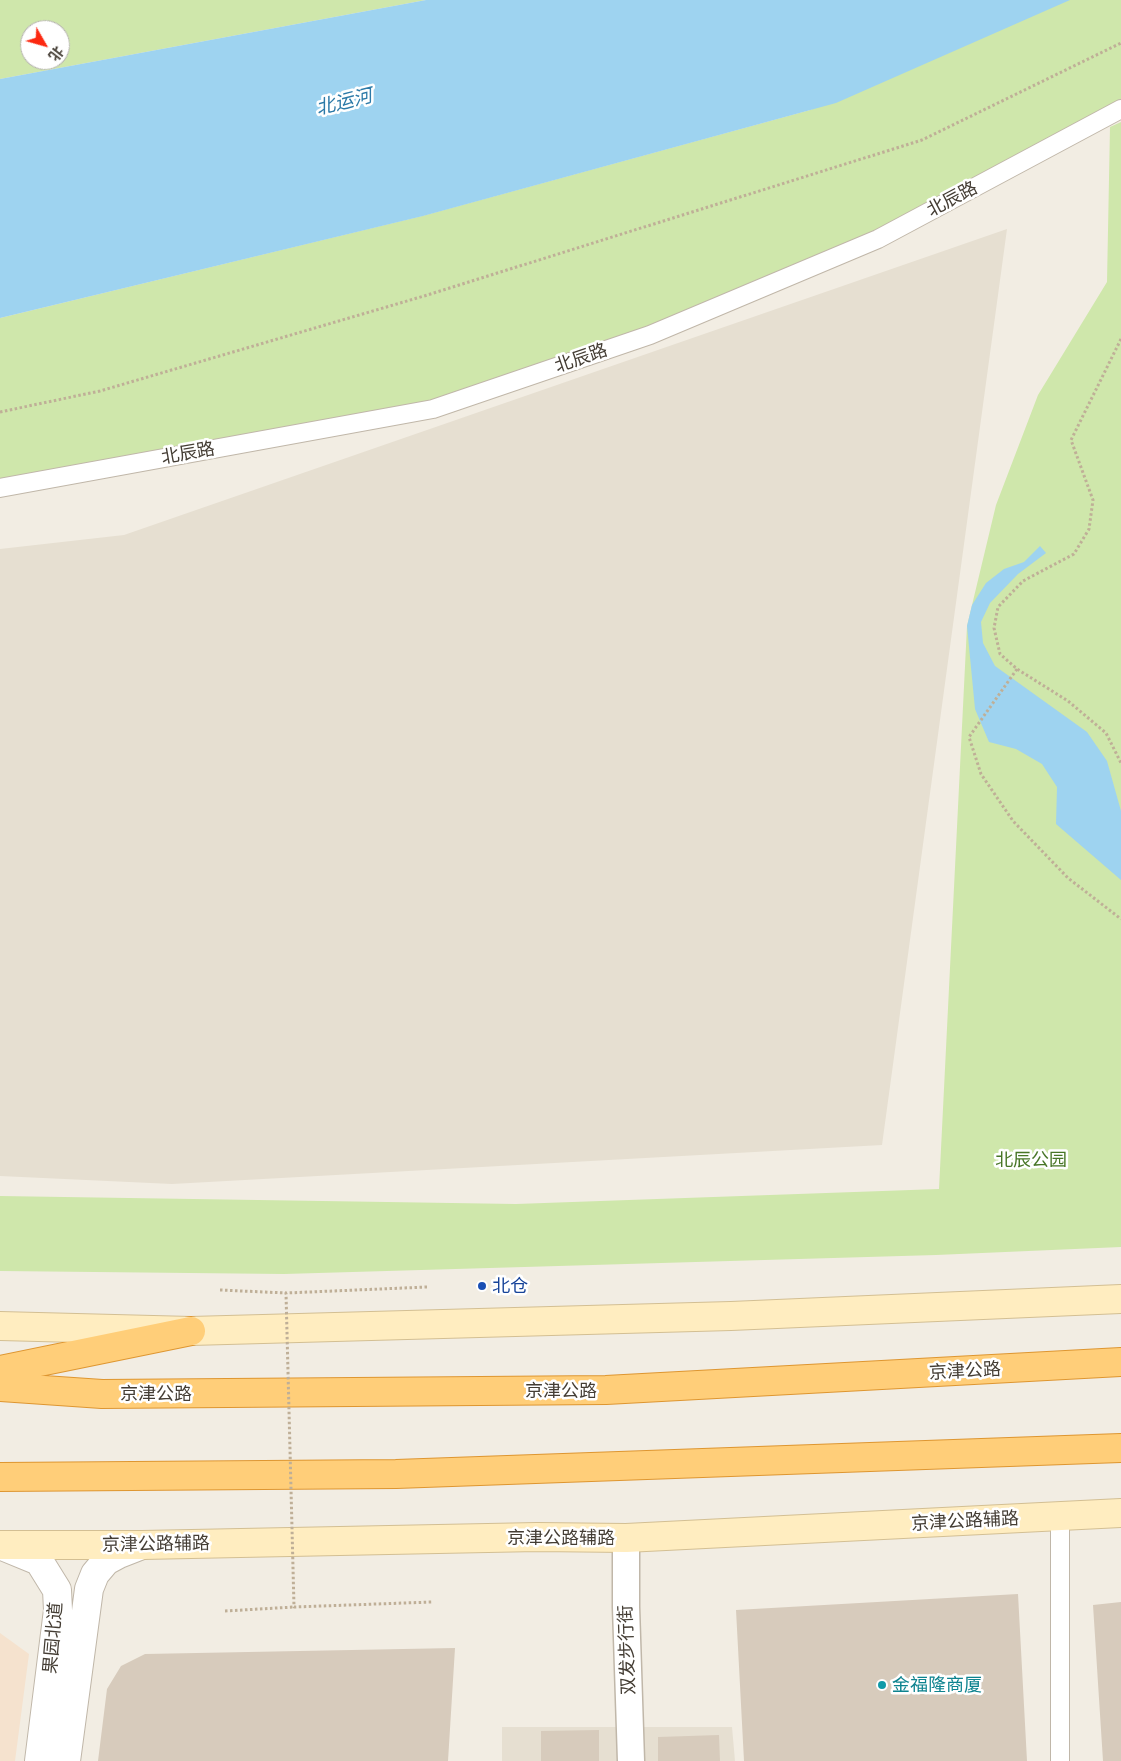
<!DOCTYPE html>
<html>
<head>
<meta charset="utf-8">
<style>
	body { margin:0 }
	#map { position:relative; width:1121px; height:1761px; overflow:hidden; background:#f2ede3; font-family:Lato,"Noto Sans SC",sans-serif }
	canvas { display:block }
	.north { position:absolute; left:20px; top:20px; width:50px; height:50px; box-sizing:border-box; background:#fff; border:1px solid #b4b1ae; border-radius:50%; rotate:128deg; font-size:14px; font-weight:700; line-height:20px; text-align:center; color:#443d34 }
	.north::after { content:''; display:block; margin:auto; width:18px; height:22px; background:#fc2911; clip-path:polygon(50% 0,100% 100%,50% 72%,0 100%) }
</style>
</head>
<body>
<div id="map">
<canvas width="1121" height="1761"></canvas>
<div class="north">北</div>
</div>
<script>
const ctx = document.querySelector('canvas').getContext('2d');
ctx.lineJoin = 'round';
function fill(path, color) {
  ctx.fillStyle = color;
  ctx.fill(path, 'evenodd');
}
function poly(rows) {
  const path = new Path2D();
  for (const r of rows) {
    path.moveTo(r[0], r[1]);
    for (let i = 2; i < r.length; i += 2) path.lineTo(r[i], r[i + 1]);
  }
  return path;
}
function trace(path, color, width, dash) {
  ctx.strokeStyle = color;
  ctx.lineWidth = width;
  ctx.lineCap = dash ? 'butt' : 'round';
  ctx.setLineDash(dash || []);
  ctx.stroke(path);
}
function label(font, color, halo, rows, align = 'center') {
  ctx.font = font + ' Lato,"Noto Sans SC",sans-serif';
  ctx.lineWidth = 5;
  ctx.setLineDash([]);
  ctx.textBaseline = 'middle';
  ctx.strokeStyle = halo;
  ctx.fillStyle = color;
  for (const [text, x, y, turn = 0] of rows) {
    ctx.save();
    ctx.translate(x, y);
    ctx.rotate((+turn || 0) * Math.PI / 180);
    ctx.textAlign = isNaN(turn) ? turn : align;
    if (halo) ctx.strokeText(text, 0, 0);
    ctx.fillText(text, 0, 0);
    ctx.restore();
  }
}
fill(poly([
	[1007,229,882,1145,172,1184,0,1176,0,549,124,535],
	[502,1727,732,1727,735,1761,502,1761]
]), '#e6dfd1');
fill(poly([
	[0,1633,29,1654,15,1761,0,1761]
]), '#f5e2ce');
fill(poly([
	[0,0,426,0,0,79],
	[30,30,60,30,60,60,30,60],
	[1067,0,1121,0,1121,109,878,239,433,409,0,488,0,318,422,216,810,110],
	[1121,122,1121,1247,936,1255,284,1274,0,1271,0,1196,516,1204,939,1189,967,626,996,505,1038,395,1107,282,1110,127]
]), '#cfe7ab');
fill(poly([
	[426,0,1070,0,836,103,423,216,0,318,0,79],
	[1040,546,1046,553,1018,574,990,603,981,622,983,643,995,666,1087,732,1107,761,1121,811,1121,880,1056,824,1057,787,1042,764,1016,749,989,742,975,709,967,626,972,605,986,583,1004,569,1024,562]
]), '#9ed3f0');
fill(poly([
	[1018,1594,1027,1761,744,1761,736,1610],
	[1121,1602,1121,1761,1103,1761,1093,1605],
	[455,1648,448,1761,98,1761,107,1689,121,1666,145,1654],
	[599,1730,599,1761,541,1761,541,1731],
	[719,1735,720,1761,658,1761,658,1737]
]), '#d7cbbc');
const service = poly([
	[0,488,433,409,650,335,878,239,1121,109],
	[1060,1516,1060,1761]
]);
const pedestrian = poly([
	[626,1538,626,1607,631,1761]
]);
const tertiary = poly([
	[0,1545,39,1561,57,1590,58,1610,39,1761],
	[66,1761,89,1589,95,1574,106,1561,119,1554,142,1545]
]);
const secondary = poly([
	[0,1326,191,1331,731,1316,1121,1299],
	[0,1545,142,1545,537,1537,626,1538,1121,1513]
]);
const trunk = poly([
	[0,1370,191,1331],
	[0,1387,102,1394,606,1390,1121,1362],
	[0,1477,396,1474,1121,1448]
]);
trace(service, '#c0b7a9', 20);
trace(pedestrian, '#c0b7a9', 29);
trace(tertiary, '#c0b7a9', 30);
trace(secondary, '#d3bf93', 30);
trace(trunk, '#de9631', 30);
trace(poly([
	[1121,339,1071,440,1093,500,1089,529,1074,554,1023,581,998,607,994,628,1000,654,1017,669,1068,701,1106,733,1121,763],
	[0,412,100,391,424,296,922,140,1121,43],
	[1017,669,969,737,981,774,1013,821,1068,878,1121,919],
	[220,1290,286,1293],
	[225,1611,294,1607]
]), '#bfaf97', 3, [2.5, 2.5]);
trace(service, '#fff', 18);
trace(pedestrian, '#fff', 26);
trace(tertiary, '#fff', 28);
trace(secondary, '#ffedc0', 28);
trace(trunk, '#ffce79', 28);
trace(poly([
	[427,1287,286,1293,294,1607,432,1602]
]), '#bfaf97', 3, [2.5, 2.5]);
for (const [x, y, r, color] of [
	[482,1286,5,"#1a4fb4"],
	[882,1685,5,"#0f9aa8"]
]) {
  const dot = new Path2D();
  dot.arc(x, y, r, 0, 2 * Math.PI);
  ctx.fillStyle = color;
  ctx.fill(dot);
  trace(dot, '#fff', 2);
}
label('18px', '#443d34', '#fff', [
	["北辰路",952,199,-28],
	["北辰路",581,358,-19],
	["北辰路",188,453,-10],
	["京津公路",965,1371,-3],
	["京津公路",561,1391],
	["京津公路",156,1394],
	["京津公路辅路",965,1521,-3],
	["京津公路辅路",561,1538],
	["京津公路辅路",156,1544,-1],
	["果园北道",53,1638,-85],
	["双发步行街",627,1650,-92]
]);
label('18px', '#487627', '#fff', [
	["北辰公园",1031,1160]
]);
label('18px', '#164399', '#fff', [
	["北仓",492,1286]
], 'left');
label('18px', '#0d838f', '#fff', [
	["金福隆商厦",892,1685]
], 'left');
label('italic 19px', '#2c7aa8', '#fff', [
	["北运河",344,102,-14]
]);
</script>
</body>
</html>
